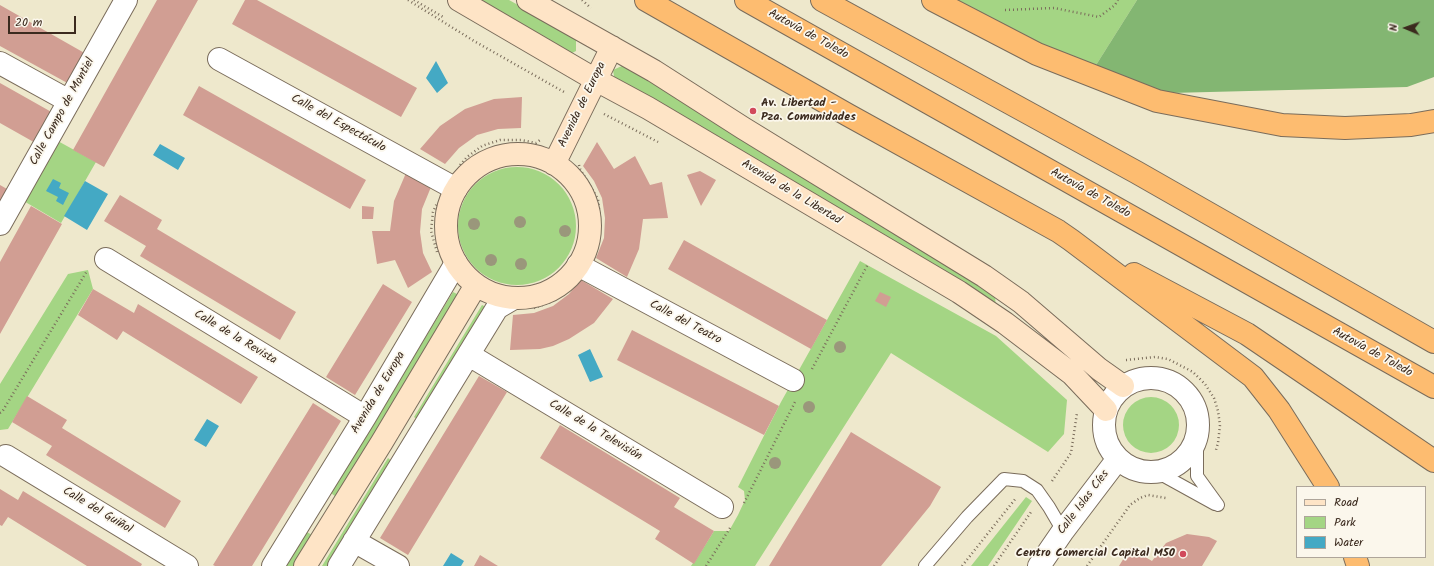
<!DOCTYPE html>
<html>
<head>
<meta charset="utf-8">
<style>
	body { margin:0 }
	#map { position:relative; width:1434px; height:566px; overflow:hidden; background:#eee8cc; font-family:Kalam,sans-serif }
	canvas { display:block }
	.legend { position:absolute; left:1296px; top:486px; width:130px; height:72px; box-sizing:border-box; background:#fbf7ec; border:1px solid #aea59a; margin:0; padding:5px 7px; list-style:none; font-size:12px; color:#3b2a1e }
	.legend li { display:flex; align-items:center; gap:8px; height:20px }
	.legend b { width:20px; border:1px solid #aea59a }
	.north { position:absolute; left:1386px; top:8px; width:40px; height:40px; -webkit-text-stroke:3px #fbf7ec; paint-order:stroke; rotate:272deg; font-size:11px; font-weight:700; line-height:16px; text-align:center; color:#3b2a1e }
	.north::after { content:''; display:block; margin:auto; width:14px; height:18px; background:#3b2a1e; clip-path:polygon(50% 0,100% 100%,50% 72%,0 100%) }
	.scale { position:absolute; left:8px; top:16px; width:68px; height:18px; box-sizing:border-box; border:2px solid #3b2a1e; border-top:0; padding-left:5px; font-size:12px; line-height:14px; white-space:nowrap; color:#3b2a1e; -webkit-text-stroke:3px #fbf7ec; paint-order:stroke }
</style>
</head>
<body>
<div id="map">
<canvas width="1434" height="566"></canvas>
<ul class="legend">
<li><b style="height:5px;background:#fee4c6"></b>Road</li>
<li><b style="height:11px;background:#a4d584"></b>Park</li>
<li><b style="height:11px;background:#44a9c4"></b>Water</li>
</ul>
<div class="north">N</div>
<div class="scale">20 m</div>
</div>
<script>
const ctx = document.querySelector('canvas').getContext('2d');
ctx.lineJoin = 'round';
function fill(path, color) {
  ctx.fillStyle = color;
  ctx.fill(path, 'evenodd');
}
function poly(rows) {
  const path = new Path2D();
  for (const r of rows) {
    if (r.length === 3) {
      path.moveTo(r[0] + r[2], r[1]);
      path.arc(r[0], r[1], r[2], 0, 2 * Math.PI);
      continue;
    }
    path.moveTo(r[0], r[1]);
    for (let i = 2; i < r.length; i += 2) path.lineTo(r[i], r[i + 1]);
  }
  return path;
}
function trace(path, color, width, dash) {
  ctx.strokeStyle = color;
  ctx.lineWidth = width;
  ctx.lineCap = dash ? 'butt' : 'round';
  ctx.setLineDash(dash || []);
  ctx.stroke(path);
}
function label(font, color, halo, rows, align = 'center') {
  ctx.font = font + ' Kalam,sans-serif';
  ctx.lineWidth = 3.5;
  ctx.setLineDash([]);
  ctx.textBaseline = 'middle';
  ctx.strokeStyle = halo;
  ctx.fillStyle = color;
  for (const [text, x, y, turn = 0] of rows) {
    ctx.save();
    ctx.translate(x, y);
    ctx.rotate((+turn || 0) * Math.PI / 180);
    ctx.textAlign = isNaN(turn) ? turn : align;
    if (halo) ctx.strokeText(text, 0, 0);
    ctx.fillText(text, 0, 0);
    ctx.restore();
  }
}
fill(poly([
	[472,0,509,0,576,37,576,51,568,55],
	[946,0,1137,0,1091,73],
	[624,65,995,295,996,309,615,82,613,70],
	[56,140,96,162,61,223,22,200],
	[517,226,59],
	[860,261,996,336,1067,400,1064,434,1048,452,891,353,755,566,691,566,693,563,694,563,714,531,729,531,738,515,745,500,744,491,738,487,781,402],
	[88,270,93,289,8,429,0,430,0,384,68,274],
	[453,292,459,295,336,497,331,493],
	[482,305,488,308,419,421,414,417],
	[1151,425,28],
	[388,458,393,462,329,566,322,566],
	[1026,497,1032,501,988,566,971,566],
	[307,532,312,535,293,566,286,566]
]), '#a4d584');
fill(poly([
	[1137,0,1434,0,1434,77,1407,87,1170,93,1091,73]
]), '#83b672');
fill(poly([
	[436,61,448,83,437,93,426,78],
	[160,144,185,158,178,170,153,155],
	[53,179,61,183,59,188,69,193,63,205,56,201,58,197,46,191],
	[85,181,108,194,87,230,64,216],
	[590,349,603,377,590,382,578,355],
	[207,419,219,426,206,447,194,440],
	[451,553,464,561,461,566,443,566]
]), '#44a9c4');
fill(poly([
	[157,0,198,0,104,167,73,150],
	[245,0,257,0,417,88,401,117,232,24],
	[0,5,88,55,71,85,0,46],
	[0,83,55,114,39,145,0,123],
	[199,86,366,180,350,209,183,115],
	[522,97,521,128,498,129,477,135,459,148,445,164,420,149,440,126,465,109,494,99],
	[597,142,614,169,635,156,650,185,662,182,668,218,643,219,639,249,627,277,596,258,604,238,605,218,602,198,594,181,583,166],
	[700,171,716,180,701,206,687,175],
	[406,173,431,187,422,209,420,232,423,253,432,272,408,288,395,260,377,264,372,231,390,231,394,201],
	[0,185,7,189,0,202],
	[120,195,162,220,157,229,296,312,280,340,140,256,146,246,104,221],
	[31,206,62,224,0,334,0,262],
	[362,206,374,207,373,219,362,219],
	[684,240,827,320,811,349,668,269],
	[581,280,613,299,594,323,569,339,553,346,540,349,510,350,513,315,534,313,553,306,569,294],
	[383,284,412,302,355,395,326,377],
	[93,289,134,313,138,304,258,377,241,404,123,331,117,340,78,315],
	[880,292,891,297,886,307,875,301],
	[632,330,779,406,764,435,617,360],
	[479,376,507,392,408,555,380,538],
	[27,396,67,420,62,428,181,501,165,528,46,455,52,446,12,422],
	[313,403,341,421,252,566,215,566,213,565],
	[560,425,680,498,674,507,714,531,694,564,655,539,660,531,540,458],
	[851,432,941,487,930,506,881,566,769,566],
	[0,489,18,500,23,491,142,564,141,566,87,566,8,517,2,526,0,525],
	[1187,534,1209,537,1217,541,1202,566,1119,566,1130,548,1152,561,1166,543],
	[480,555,498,566,474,566]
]), '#d19e93');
const lane = poly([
	[1197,440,1197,476,1218,505],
	[1157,472,1215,504],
	[925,566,967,517,1004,479,1023,481,1037,490,1049,507,1063,531]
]);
const street = poly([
	[219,59,456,189],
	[0,63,69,101],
	[0,224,126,0],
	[106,259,365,417],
	[578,265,793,380],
	[469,355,722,507],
	[1151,425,47],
	[6,456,187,566],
	[354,541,398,566],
	[273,566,365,417,456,263],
	[339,566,497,308,514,298],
	[1039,566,1063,531,1117,460]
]);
const secondary = poly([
	[459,0,596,80,648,108,959,292,1005,323,1072,374,1106,410],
	[528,0,654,71,743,128,984,276,1021,302,1099,369,1123,386],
	[518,226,72],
	[554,164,612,47],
	[305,566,382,442,476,285]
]);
const highway = poly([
	[646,0,848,115,1058,231,1071,240,1253,377,1279,410,1328,487],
	[746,0,1434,387],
	[822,0,1136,172,1434,342],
	[933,0,1037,54,1157,101,1282,125,1345,128,1411,125,1434,121],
	[1134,274,1247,334,1434,461],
	[1355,557,1358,566]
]);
trace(lane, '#7a6c5b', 14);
trace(street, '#7a6c5b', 24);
trace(secondary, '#7a6c5b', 24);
trace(highway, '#7a6c5b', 24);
trace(poly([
	[408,0,474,41,564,92],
	[414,0,443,17],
	[582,0,591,8],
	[1005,10,1054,8,1099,17,1115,5,1118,0],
	[604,114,658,142],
	[460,165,467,157,482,146,500,140,521,140,536,143,540,140],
	[579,165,580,169,598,199,600,218,599,236,594,249],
	[437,252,431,231,433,212,437,203],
	[534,308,551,302,570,286],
	[1126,360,1155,357,1168,359,1193,372,1205,384,1214,398,1218,411,1220,425,1218,443,1216,450],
	[812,369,868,264],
	[0,413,2,412,87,271],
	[1052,481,1071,453,1077,413],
	[744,503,795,402],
	[706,566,730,528],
	[962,566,1016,498],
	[994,566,1031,512],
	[1087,566,1130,505,1140,498,1148,495,1166,498]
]), '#7a6c5b', 2.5, [1, 3]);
trace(lane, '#fff', 12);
trace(street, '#fff', 22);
trace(secondary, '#fee4c6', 22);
trace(highway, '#fdbc70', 22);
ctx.fillStyle = '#9a977b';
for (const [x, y] of [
	[520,222],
	[474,224],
	[565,231],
	[491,260],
	[521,264],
	[840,347],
	[809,407],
	[775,463]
]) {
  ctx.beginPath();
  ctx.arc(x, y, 6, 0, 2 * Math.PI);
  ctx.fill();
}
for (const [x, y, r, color] of [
	[753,111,4,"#d1495b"],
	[1183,554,4,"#d1495b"]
]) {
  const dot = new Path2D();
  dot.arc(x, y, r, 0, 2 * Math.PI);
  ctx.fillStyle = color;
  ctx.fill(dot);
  trace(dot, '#fbf7ec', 1.5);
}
label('12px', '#3b2a1e', '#fbf7ec', [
	["Autovía de Toledo",808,35,29],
	["Avenida de Europa",583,105,-64],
	["Calle Campo de Montiel",63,112,-61],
	["Calle del Espectáculo",338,124,29],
	["Avenida de la Libertad",791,193,31],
	["Autovía de Toledo",1090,194,29],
	["Calle del Teatro",685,323,28],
	["Calle de la Revista",235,338,31],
	["Autovía de Toledo",1372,353,29],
	["Avenida de Europa",379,393,-59],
	["Calle de la Televisión",595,431,31],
	["Calle Islas Cíes",1084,503,-53],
	["Calle del Guiñol",97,511,31]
]);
label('bold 12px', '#3b2a1e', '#fbf7ec', [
	["Av. Libertad -",761,104],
	["Pza. Comunidades",761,118],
	["Centro Comercial Capital M50",1175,554,"right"]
], 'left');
</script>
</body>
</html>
